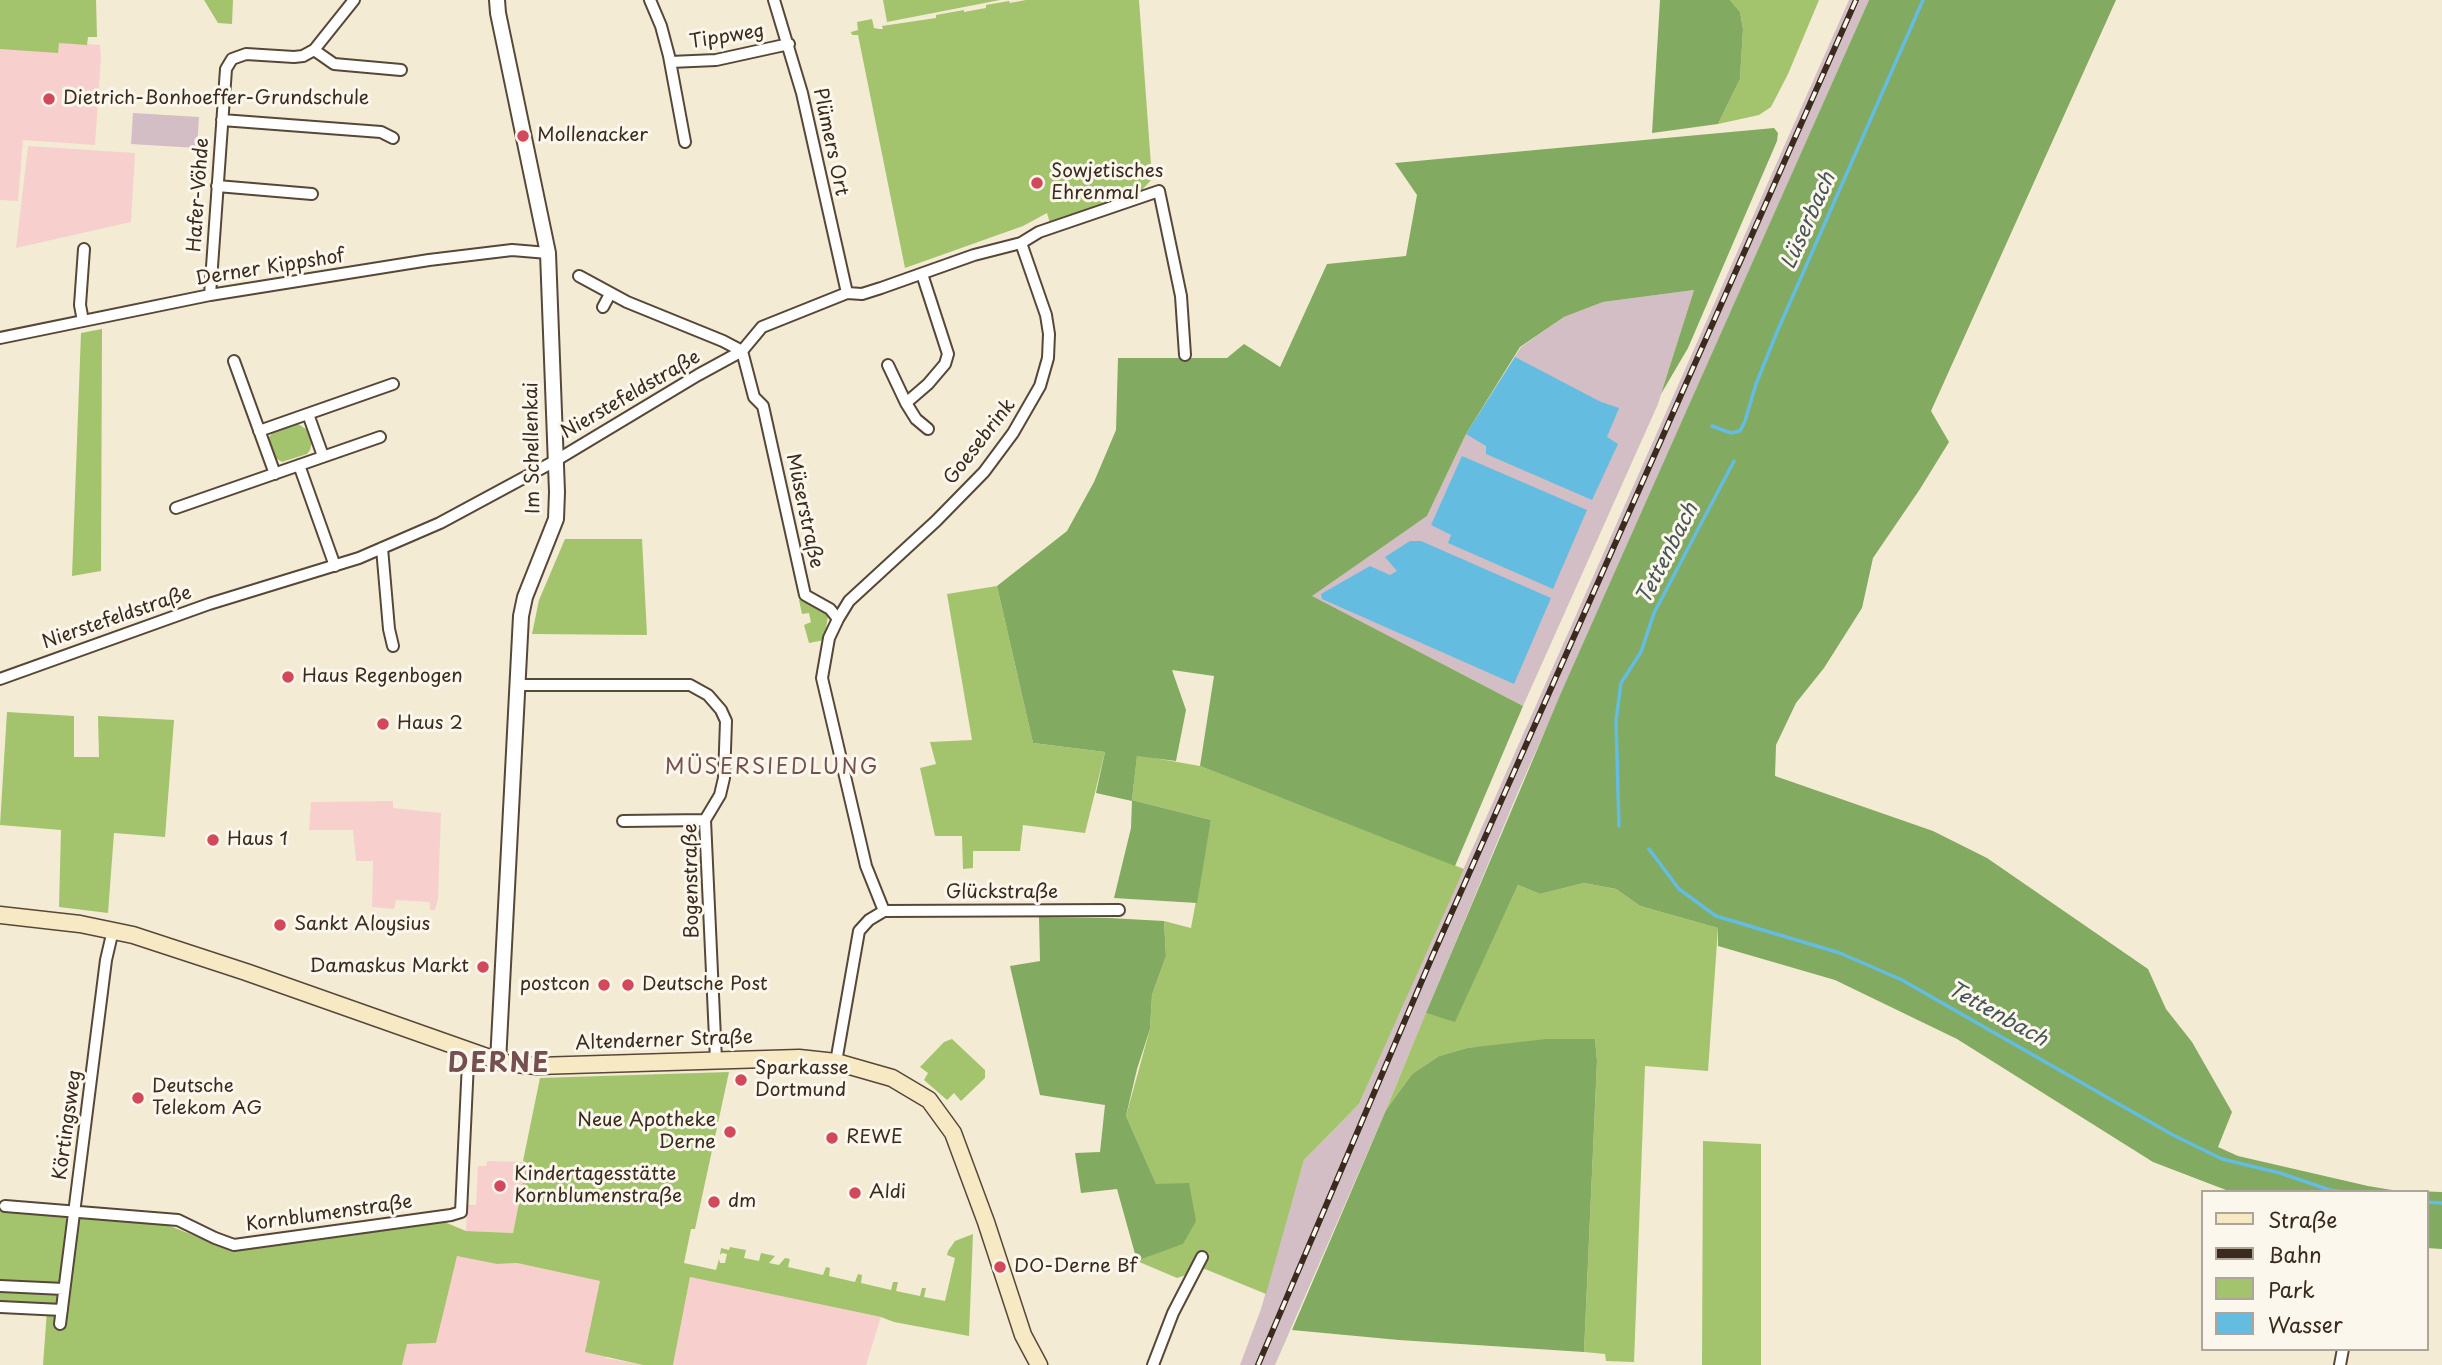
<!DOCTYPE html>
<html>
<head>
<meta charset="utf-8">
<style>
	body { margin:0 }
	#map { position:relative; width:2442px; height:1365px; overflow:hidden; background:#f4ebd4; font-family:"Playpen Sans",sans-serif }
	canvas { display:block }
	.legend { position:absolute; left:2201px; top:1190px; width:228px; height:161px; box-sizing:border-box; background:#fbf7ec; border:2px solid #aea59a; margin:0; padding:9px 12px; list-style:none; font-size:21px; color:#3b2a1e }
	.legend li { display:flex; align-items:center; gap:14px; height:35px }
	.legend b { width:35px; border:2px solid #aea59a }
</style>
</head>
<body>
<div id="map">
<canvas width="2442" height="1365"></canvas>
<ul class="legend">
<li><b style="height:9px;background:#f6e9c3"></b>Straße</li>
<li><b style="height:9px;background:#3b2a1e"></b>Bahn</li>
<li><b style="height:19px;background:#a3c46d"></b>Park</li>
<li><b style="height:19px;background:#64bde1"></b>Wasser</li>
</ul>
</div>
<script>
const ctx = document.querySelector('canvas').getContext('2d');
ctx.lineJoin = 'round';
function fill(path, color) {
  ctx.fillStyle = color;
  ctx.fill(path, 'evenodd');
}
function poly(rows) {
  const path = new Path2D();
  for (const r of rows) {
    path.moveTo(r[0], r[1]);
    for (let i = 2; i < r.length; i += 2) path.lineTo(r[i], r[i + 1]);
  }
  return path;
}
function trace(path, color, width, dash) {
  ctx.strokeStyle = color;
  ctx.lineWidth = width;
  ctx.lineCap = dash ? 'butt' : 'round';
  ctx.setLineDash(dash || []);
  ctx.stroke(path);
}
function label(font, color, halo, rows, align = 'center') {
  ctx.font = font + ' "Playpen Sans",sans-serif';
  ctx.lineWidth = 6;
  ctx.setLineDash([]);
  ctx.textBaseline = 'middle';
  ctx.strokeStyle = halo;
  ctx.fillStyle = color;
  for (const [text, x, y, turn = 0] of rows) {
    ctx.save();
    ctx.translate(x, y);
    ctx.rotate((+turn || 0) * Math.PI / 180);
    ctx.textAlign = isNaN(turn) ? turn : align;
    if (halo) ctx.strokeText(text, 0, 0);
    ctx.fillText(text, 0, 0);
    ctx.restore();
  }
}
fill(poly([
	[0,38,100,45,101,58,95,145,23,140,18,201,0,200],
	[28,146,135,153,131,222,16,248],
	[393,801,393,808,441,813,438,899,435,910,430,910,430,902,396,900,394,909,372,907,373,861,356,861,353,830,309,830,311,802],
	[487,1161,528,1162,513,1233,466,1231,467,1205,476,1205,478,1166,486,1166],
	[456,1255,497,1264,517,1263,600,1281,606,1358,643,1365,402,1365,406,1344,436,1343],
	[690,1277,881,1317,866,1365,673,1365]
]), '#f7d0ce');
fill(poly([
	[1849,0,1869,0,1520,787,1386,1110,1275,1365,1240,1365,1261,1309,1304,1160,1359,1104],
	[133,113,199,117,197,148,131,144],
	[1694,290,1658,404,1523,706,1311,596,1427,516,1466,434,1521,347,1564,317,1603,302]
]), '#d2bec4');
fill(poly([
	[0,0,96,0,97,37,88,37,87,45,59,43,58,53,0,49],
	[204,0,233,0,232,24,218,23],
	[883,0,1000,0,887,22],
	[1026,0,1139,0,1152,179,1142,190,1050,223,1047,213,1023,226,905,268,858,35,852,35,851,32,858,30,857,22,872,19,874,28,879,29,883,29,882,26,936,18,936,15,964,10,964,12,986,8,986,5,1009,1,1010,3],
	[1730,0,1819,0,1788,74,1771,107,1759,115,1718,124,1740,79,1743,29,1740,12],
	[102,329,101,571,72,576,81,333],
	[293,424,298,424,306,429,312,442,310,450,307,454,282,462,274,457,269,437,274,431],
	[565,539,642,539,647,635,532,634,539,600],
	[997,586,1033,743,1105,752,1085,833,1023,825,1020,851,973,851,973,868,963,869,962,836,935,836,920,768,936,764,930,742,972,740,947,594],
	[805,599,826,612,828,616,824,640,809,643,804,625,811,622,809,613,802,614,799,600],
	[7,712,74,716,74,757,99,757,98,716,174,720,165,837,114,833,108,913,59,907,61,830,0,825],
	[1137,755,1200,766,1464,869,1359,1104,1304,1160,1266,1294,1205,1269,1177,1278,1137,1261,1182,1244,1126,1116,1150,1029,1152,995,1166,956,1164,921,1191,928,1211,820,1132,800],
	[1584,883,1616,889,1640,906,1718,928,1708,1071,1645,1066,1634,1362,1606,1361,1605,1354,1584,1352,1597,1061,1595,1039,1467,1048,1439,1056,1412,1074,1386,1110,1426,1013,1455,1021,1518,885,1540,894],
	[952,1039,985,1070,985,1078,961,1101,954,1093,947,1100,924,1080,928,1073,920,1067,944,1042],
	[729,1072,695,1229,691,1229,684,1263,716,1270,719,1259,720,1263,725,1263,727,1254,722,1253,720,1255,721,1248,729,1250,730,1247,746,1250,744,1258,759,1261,761,1253,775,1256,769,1263,779,1265,785,1258,790,1259,788,1267,823,1275,826,1267,830,1268,829,1276,855,1282,858,1274,862,1275,861,1283,891,1290,893,1282,898,1282,896,1291,920,1296,922,1288,926,1288,924,1297,945,1301,955,1258,947,1255,948,1251,955,1241,973,1234,969,1336,894,1322,881,1317,690,1277,673,1365,643,1365,585,1352,600,1281,517,1263,497,1264,457,1256,436,1343,407,1344,402,1365,43,1365,47,1310,0,1307,0,1206,86,1214,170,1226,231,1250,442,1221,466,1231,513,1233,527,1163,523,1161,540,1078],
	[1703,1141,1761,1144,1761,1365,1702,1365]
]), '#a3c46d');
fill(poly([
	[1660,0,1730,0,1740,12,1743,29,1740,79,1718,124,1652,133],
	[1869,0,2116,0,1931,411,1949,442,1920,489,1873,558,1862,608,1824,668,1796,703,1776,745,1775,776,1933,831,1987,858,2148,969,2166,1009,2192,1042,2232,1112,2218,1147,2238,1156,2368,1186,2392,1190,2442,1192,2442,1249,2426,1248,2426,1192,2235,1192,2226,1190,2153,1162,1957,1039,1835,980,1718,946,1718,928,1640,906,1616,889,1584,883,1540,894,1518,885,1455,1022,1426,1013,1561,693],
	[1774,128,1778,133,1777,141,1688,348,1661,394,1694,290,1603,302,1564,317,1520,347,1466,434,1427,516,1312,596,1523,706,1455,866,1200,766,1214,676,1172,670,1186,710,1176,761,1137,756,1132,800,1211,820,1197,903,1114,898,1131,828,1132,801,1096,793,1105,752,1033,743,997,586,1067,531,1094,482,1116,430,1118,358,1227,358,1244,344,1280,367,1327,264,1406,256,1417,195,1395,163],
	[1039,917,1109,918,1164,921,1166,956,1152,995,1150,1029,1137,1069,1126,1116,1156,1184,1189,1183,1196,1221,1183,1244,1137,1261,1117,1189,1081,1193,1075,1153,1100,1152,1105,1105,1040,1095,1010,966,1040,961],
	[1546,1039,1595,1039,1597,1061,1584,1352,1399,1340,1292,1330,1386,1110,1412,1074,1439,1056,1467,1048]
]), '#82aa60');
fill(poly([
	[1515,357,1601,402,1619,408,1607,437,1618,444,1592,500,1486,454,1486,446,1466,434],
	[1462,456,1587,510,1553,589,1448,543,1451,535,1431,525],
	[1410,541,1421,541,1551,598,1514,684,1322,599,1321,594,1370,566,1390,575,1397,571,1385,557]
]), '#64bde1');
trace(poly([
	[1712,426,1731,433,1740,431,1745,421,1756,384,1777,332,1923,0],
	[1619,826,1616,721,1621,683,1641,652,1654,613,1734,461],
	[1649,849,1679,889,1716,916,1840,953,1902,980,2173,1135,2222,1159,2280,1173,2330,1190,2344,1192],
	[2426,1202,2442,1203]
]), '#64bde1', 3.5);
const minor = poly([
	[650,0,661,26,669,56,685,142],
	[774,0,802,93,847,293],
	[314,50,334,64,401,70],
	[670,62,716,60,789,44],
	[222,120,381,132,393,138],
	[217,186,312,194],
	[579,276,627,302,723,341,742,351],
	[210,295,226,69,232,59,246,54,294,57,303,56,314,50,354,0],
	[603,307,610,294],
	[83,321,80,305,84,249],
	[0,338,210,295,429,260,512,250,548,253],
	[742,351,754,397,763,406,805,595,830,609,838,619,829,638,822,678,866,866,884,911],
	[234,361,275,474],
	[888,365,906,403,916,419,928,429],
	[906,403,928,384,945,364,948,354,922,274],
	[308,414,323,456],
	[259,431,393,384],
	[299,465,335,566],
	[176,508,380,437],
	[382,548,389,629,393,646],
	[838,619,849,601,936,521,984,472,1013,433,1040,386,1048,358,1049,334,1046,315,1021,243],
	[0,679,209,604,359,558,440,523,555,461,698,375,742,351,762,327,847,293,862,294,881,288,974,255,1021,243,1039,232,1159,191,1181,296,1185,355],
	[517,685,690,685,708,695,721,710,726,721,724,778,720,795,705,820,716,1060],
	[623,821,705,820],
	[884,911,1119,910],
	[836,1062,859,931,869,920,884,911],
	[5,1206,178,1220,215,1238,234,1245,451,1215,461,1212,468,1062,471,1053],
	[0,1286,64,1289],
	[0,1307,62,1310],
	[60,1324,106,960,113,930],
	[1153,1365,1173,1313,1202,1257],
	[2340,1365,2343,1349]
]);
const tertiary = poly([
	[497,0,498,13,548,253,557,492,556,519,525,597,521,616,498,1062]
]);
const secondary = poly([
	[0,915,80,924,133,935,246,972,504,1063,537,1066,799,1058,836,1062,892,1078,929,1100,953,1133,986,1222,1023,1335,1039,1365]
]);
trace(minor, '#574739', 14);
trace(tertiary, '#574739', 18);
trace(secondary, '#574739', 19);
trace(minor, '#fff', 10);
trace(tertiary, '#fff', 14);
trace(secondary, '#f6e9c3', 16);
const rail = poly([
	[1258,1365,1432,957,1856,0]
]);
trace(rail, '#3b2a1e', 6);
trace(rail, '#fbf7ec', 3.5, [10]);
for (const [x, y, r, color] of [
	[49,99,7,"#d1495b"],
	[523,136,7,"#d1495b"],
	[1037,183,7,"#d1495b"],
	[288,677,7,"#d1495b"],
	[383,724,7,"#d1495b"],
	[213,840,7,"#d1495b"],
	[280,925,7,"#d1495b"],
	[483,967,7,"#d1495b"],
	[604,985,7,"#d1495b"],
	[628,985,7,"#d1495b"],
	[741,1080,7,"#d1495b"],
	[138,1098,7,"#d1495b"],
	[730,1132,7,"#d1495b"],
	[832,1138,7,"#d1495b"],
	[500,1186,7,"#d1495b"],
	[855,1193,7,"#d1495b"],
	[714,1202,7,"#d1495b"],
	[1000,1267,7,"#d1495b"]
]) {
  const dot = new Path2D();
  dot.arc(x, y, r, 0, 2 * Math.PI);
  ctx.fillStyle = color;
  ctx.fill(dot);
  trace(dot, '#fbf7ec', 2.5);
}
label('19px', '#3b2a1e', '#fbf7ec', [
	["Tippweg",727,37,-9],
	["Plümers Ort",830,142,78],
	["Hafer-Vöhde",199,195,-86],
	["Derner Kippshof",270,268,-9],
	["Nierstefeldstraße",631,395,-30],
	["Goesebrink",980,442,-52],
	["Im Schellenkai",533,448,-91],
	["Müserstraße",804,511,78],
	["Nierstefeldstraße",117,618,-19],
	["Bogenstraße",692,881,-91],
	["Glückstraße",1002,893],
	["Altenderner Straße",664,1041,-2],
	["Körtingsweg",68,1125,-82],
	["Kornblumenstraße",329,1214,-8]
]);
label('19px', '#3b2a1e', '#fbf7ec', [
	["Dietrich-Bonhoeffer-Grundschule",63,99],
	["Mollenacker",537,136],
	["Sowjetisches",1051,172],
	["Ehrenmal",1051,194],
	["Haus Regenbogen",302,677],
	["Haus 2",397,724],
	["Haus 1",227,840],
	["Sankt Aloysius",294,925],
	["Damaskus Markt",469,967,"right"],
	["postcon",590,985,"right"],
	["Deutsche Post",642,985],
	["Sparkasse",755,1069],
	["Dortmund",755,1091],
	["Deutsche",152,1087],
	["Telekom AG",152,1109],
	["Neue Apotheke",716,1121,"right"],
	["Derne",716,1143,"right"],
	["REWE",846,1138],
	["Kindertagesstätte",514,1175],
	["Kornblumenstraße",514,1197],
	["Aldi",869,1193],
	["dm",728,1202],
	["DO-Derne Bf",1014,1267]
], 'left');
label('italic 21px', '#475658', '#fbf7ec', [
	["Lüserbach",1809,221,-66],
	["Tettenbach",1668,554,-63],
	["Tettenbach",1997,1015,29]
]);
ctx.letterSpacing = '2px';
label('21px', '#755050', '#fbf7ec', [
	["MÜSERSIEDLUNG",772,768]
]);
ctx.letterSpacing = '0px';
ctx.letterSpacing = '2px';
label('bold 26px', '#755050', '#fbf7ec', [
	["DERNE",499,1065]
]);
ctx.letterSpacing = '0px';
</script>
</body>
</html>
